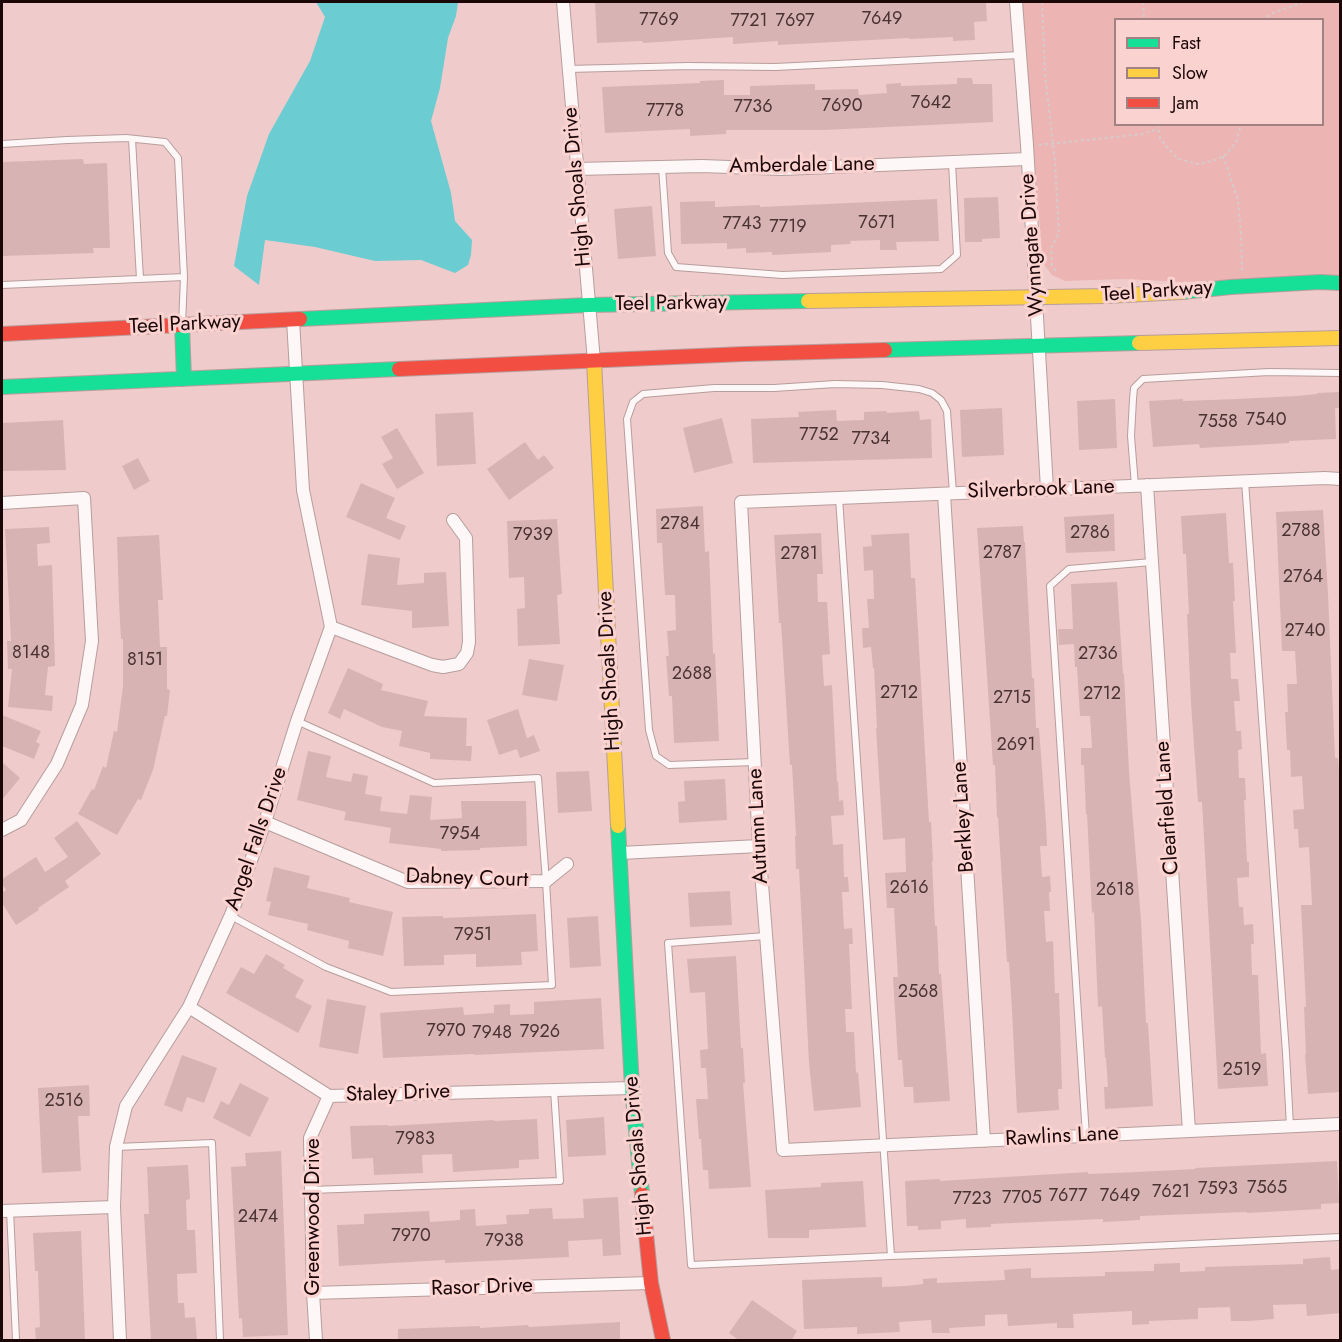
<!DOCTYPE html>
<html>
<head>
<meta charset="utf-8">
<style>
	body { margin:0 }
	#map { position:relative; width:1342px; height:1342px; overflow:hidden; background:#efcccb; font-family:Jost,sans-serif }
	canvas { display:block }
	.frame { position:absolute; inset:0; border:3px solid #1c0708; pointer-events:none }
	.legend { position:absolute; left:1114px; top:18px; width:210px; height:108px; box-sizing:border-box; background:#fad3d1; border:2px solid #a18181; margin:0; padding:8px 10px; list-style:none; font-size:18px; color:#1c0708 }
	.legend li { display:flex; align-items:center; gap:12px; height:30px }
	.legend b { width:30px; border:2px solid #a18181 }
</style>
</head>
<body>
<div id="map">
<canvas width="1342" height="1342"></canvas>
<div class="frame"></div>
<ul class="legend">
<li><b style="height:8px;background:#16e098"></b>Fast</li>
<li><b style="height:8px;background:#ffcf43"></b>Slow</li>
<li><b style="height:8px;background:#f24e42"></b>Jam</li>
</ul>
</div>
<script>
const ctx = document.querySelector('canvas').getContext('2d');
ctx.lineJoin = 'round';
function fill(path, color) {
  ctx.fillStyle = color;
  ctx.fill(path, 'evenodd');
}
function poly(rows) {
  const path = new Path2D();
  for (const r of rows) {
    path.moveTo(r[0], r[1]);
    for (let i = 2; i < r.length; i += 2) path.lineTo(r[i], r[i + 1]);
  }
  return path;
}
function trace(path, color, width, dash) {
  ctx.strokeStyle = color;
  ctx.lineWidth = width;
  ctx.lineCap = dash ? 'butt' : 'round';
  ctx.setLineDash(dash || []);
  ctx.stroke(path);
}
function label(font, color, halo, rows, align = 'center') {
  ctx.font = font + ' Jost,sans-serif';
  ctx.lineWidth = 6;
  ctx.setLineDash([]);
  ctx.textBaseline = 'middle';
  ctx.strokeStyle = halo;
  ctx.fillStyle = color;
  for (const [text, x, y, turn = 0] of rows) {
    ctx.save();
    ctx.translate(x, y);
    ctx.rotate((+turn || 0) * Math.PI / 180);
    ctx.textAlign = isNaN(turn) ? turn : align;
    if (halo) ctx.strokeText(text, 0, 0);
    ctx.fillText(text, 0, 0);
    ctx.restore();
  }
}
fill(poly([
	[1020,2,1340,2,1340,277,1182,282,1125,279,1065,281,1052,275,1043,263],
	[1116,20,1322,20,1322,124,1116,124]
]), '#ecb5b3');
fill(poly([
	[316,2,458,2,456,16,448,38,440,88,431,121,451,193,455,221,472,240,471,255,468,265,455,273,421,260,375,261,315,247,265,240,259,285,234,266,247,196,269,134,310,61,325,17]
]), '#6bccd2');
fill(poly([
	[621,2,986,2,987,21,974,22,975,40,953,41,953,37,910,39,909,38,778,45,778,41,733,44,733,37,643,43,642,41,597,43,595,3],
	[957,78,972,78,973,84,992,84,993,122,824,130,726,130,726,134,690,136,690,129,605,133,602,87,700,83,700,81,724,80,724,95,750,95,750,86,815,84,815,90,858,89,859,95,887,93,886,84,901,83,901,86,957,84],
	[83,159,84,164,107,163,110,248,93,248,94,253,2,256,2,162],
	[998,197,1000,238,982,239,982,242,965,242,964,198],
	[937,199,939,241,896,242,897,250,880,250,880,240,850,241,851,244,831,245,831,252,772,255,772,252,746,253,746,248,727,249,727,243,681,244,680,202,715,201,715,207,760,205,760,207],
	[652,206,656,256,618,259,614,209],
	[1340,392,1340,408,1335,408,1336,439,1289,441,1289,443,1200,448,1199,444,1153,447,1149,401,1183,399,1183,401,1237,399,1297,396,1317,394,1317,393],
	[1115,399,1117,448,1079,450,1077,401],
	[1002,408,1004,455,962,457,960,410],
	[836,410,837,421,864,420,864,412,886,411,887,413,919,411,920,420,931,419,932,458,753,463,751,419,799,417,798,412],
	[473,412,476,464,437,466,435,414],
	[722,418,733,463,694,473,683,428],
	[63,420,66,470,2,471,2,423],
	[397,428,424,473,397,489,382,464,393,458,381,437],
	[525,442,538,460,544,455,554,468,509,500,487,469],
	[138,458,150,481,134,490,122,466],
	[361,483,395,498,386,518,406,526,400,540,346,517],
	[703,506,705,552,709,551,713,654,715,653,719,741,674,743,672,696,669,696,666,656,669,656,667,631,676,630,675,595,665,595,662,543,657,543,656,509],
	[1323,510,1328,594,1335,758,1338,758,1341,798,1341,1092,1308,1094,1305,1054,1306,1054,1304,1007,1306,1007,1301,905,1312,905,1309,847,1299,848,1298,829,1294,829,1293,810,1304,809,1302,776,1291,777,1290,750,1287,750,1285,712,1288,712,1287,684,1297,684,1295,651,1282,651,1276,512],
	[1226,513,1229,563,1233,563,1235,601,1233,601,1236,653,1230,653,1231,679,1238,679,1240,701,1234,701,1236,731,1241,731,1242,749,1238,750,1239,778,1245,778,1246,800,1244,800,1247,862,1249,862,1249,877,1237,878,1239,907,1243,907,1244,925,1253,924,1254,944,1251,944,1252,975,1258,975,1261,1054,1266,1053,1268,1086,1218,1089,1202,802,1198,802,1191,703,1187,614,1189,614,1186,554,1183,554,1181,516],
	[1114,514,1115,551,1066,553,1064,517],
	[557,519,562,594,557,595,560,644,518,646,517,609,525,608,524,577,509,578,507,521],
	[1023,526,1024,542,1025,542,1032,678,1034,678,1036,728,1039,728,1046,823,1047,846,1040,846,1042,877,1050,876,1051,892,1049,892,1050,911,1044,911,1046,942,1053,941,1055,993,1059,993,1062,1089,1058,1089,1059,1110,1017,1113,1012,1010,1009,962,1007,962,998,817,997,817,995,765,993,765,977,528],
	[49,527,50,543,37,544,38,566,52,565,55,666,48,667,45,695,53,696,52,711,8,707,12,669,8,669,7,641,11,641,5,529],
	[821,533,823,574,817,574,818,602,827,602,830,654,822,655,824,686,832,685,837,782,838,781,839,801,843,800,844,815,831,816,833,845,843,844,844,877,848,877,849,892,842,892,844,929,852,928,853,944,849,944,852,1009,845,1009,846,1032,854,1032,856,1073,858,1072,861,1107,814,1111,809,1063,799,869,796,869,795,836,796,836,792,765,790,765,781,623,779,623,774,535],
	[909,533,911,578,915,578,929,822,931,822,933,861,932,861,935,926,937,926,939,974,941,974,950,1101,914,1103,913,1087,904,1087,902,1060,898,1060,893,977,898,977,894,908,887,908,885,873,906,872,905,838,883,840,876,728,877,728,874,668,873,668,871,647,863,648,862,628,869,628,867,599,874,599,873,570,864,571,863,547,872,546,871,535],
	[159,535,163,600,158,600,160,647,167,647,167,689,170,690,167,716,165,716,153,770,141,800,138,799,117,835,78,814,92,789,94,790,103,766,106,768,114,731,117,732,123,686,123,639,121,639,119,602,117,537],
	[368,554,400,558,397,585,424,583,424,573,446,572,449,626,412,628,412,611,361,605],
	[1117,582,1123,674,1124,674,1129,771,1141,920,1146,1023,1148,1023,1153,1106,1105,1109,1104,1087,1108,1087,1106,1058,1105,1058,1102,1006,1098,1007,1094,912,1092,913,1087,814,1086,814,1084,765,1081,765,1081,748,1092,748,1090,716,1080,716,1077,667,1075,667,1074,644,1059,645,1058,629,1073,629,1071,584],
	[529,659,564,665,557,701,522,695],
	[348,668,383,684,381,690,428,701,424,716,467,718,466,746,472,746,471,761,430,759,430,753,399,746,402,731,382,727,344,709,340,719,328,713],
	[518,709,527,738,534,735,540,751,520,758,517,749,499,755,487,720],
	[2,715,41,731,36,742,40,744,34,759,2,746],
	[308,751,331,756,326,777,351,782,353,773,368,776,365,794,382,797,380,811,407,814,410,795,432,797,430,820,462,818,461,801,526,801,527,846,480,848,480,850,441,851,441,849,389,843,391,828,344,820,346,812,297,800],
	[2,762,20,778,2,800],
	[589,771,592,811,558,813,556,772],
	[725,779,727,820,679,823,678,802,685,801,684,781],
	[77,821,101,854,65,881,69,887,38,908,39,910,16,925,2,903,2,893,6,890,2,884,2,879,36,857,45,872,68,857,54,838],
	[274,867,310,876,307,888,350,898,349,902,393,912,383,956,348,948,349,941,307,930,308,924,268,915,271,902,266,901],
	[730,891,732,925,690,927,688,893],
	[536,914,538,951,521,952,522,965,476,967,476,954,444,955,444,965,404,966,402,917,443,916,443,918],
	[598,916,601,966,570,968,567,918],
	[266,954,285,965,283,968,304,980,295,997,312,1006,298,1033,226,993,241,967,254,974],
	[736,956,741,1048,743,1048,745,1083,743,1083,751,1187,709,1189,708,1170,703,1170,701,1139,699,1139,696,1099,708,1099,706,1068,701,1068,700,1050,708,1049,705,992,690,993,687,959],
	[601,998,604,1049,474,1055,474,1054,383,1058,380,1013,463,1007,464,1015,494,1013,494,1005,510,1004,510,1015,534,1014,534,1002],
	[327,999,366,1006,358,1054,319,1047],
	[182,1055,217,1068,204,1103,187,1097,182,1112,164,1105],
	[240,1083,269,1098,250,1137,213,1118,221,1101,229,1105],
	[89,1085,90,1116,78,1116,81,1171,42,1173,38,1088],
	[604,1117,606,1155,568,1157,566,1120],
	[537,1119,539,1159,519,1160,519,1168,453,1172,452,1154,422,1155,423,1173,374,1175,373,1158,352,1159,350,1126,388,1125,388,1126,494,1120,494,1121],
	[281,1151,288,1335,243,1337,242,1318,239,1319,231,1167,246,1166,245,1153],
	[1337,1161,1339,1203,1321,1204,1321,1209,1247,1213,1247,1212,1140,1216,1140,1220,1103,1222,1103,1219,991,1224,991,1227,966,1228,966,1219,941,1221,941,1229,918,1230,918,1226,907,1226,905,1181,940,1179,940,1181,1088,1172,1088,1174,1137,1172,1196,1169,1195,1168],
	[188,1165,190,1199,186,1200,187,1230,195,1230,197,1273,177,1274,178,1303,184,1303,185,1318,195,1317,197,1339,151,1341,144,1214,149,1214,147,1167],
	[863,1181,866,1227,809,1230,809,1238,768,1238,765,1190,821,1187,821,1183],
	[618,1197,621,1255,603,1256,602,1239,568,1241,569,1257,445,1263,445,1260,339,1266,337,1225,364,1224,364,1214,429,1211,430,1222,460,1220,460,1210,475,1209,476,1226,507,1224,506,1215,529,1214,529,1209,552,1208,553,1219,584,1218,583,1199],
	[81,1231,85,1341,36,1341,35,1328,40,1327,38,1271,35,1271,33,1233],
	[1330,1257,1331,1270,1341,1269,1341,1313,1307,1316,1306,1304,1273,1305,1274,1319,1248,1321,1231,1321,1230,1307,1198,1308,1198,1319,1149,1321,1149,1324,1132,1325,1132,1311,1073,1314,1074,1328,1057,1328,1057,1323,1008,1326,1007,1314,985,1315,985,1326,949,1328,950,1333,932,1333,931,1320,899,1322,900,1332,857,1334,857,1327,804,1329,802,1280,882,1277,882,1287,906,1286,923,1284,923,1279,937,1278,937,1283,1005,1280,1004,1270,1031,1268,1031,1278,1105,1276,1105,1272,1154,1271,1154,1264,1180,1263,1180,1272,1205,1271,1205,1267,1303,1264,1303,1259],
	[752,1300,797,1331,791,1341,740,1341,729,1333],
	[620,1322,620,1341,398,1341,398,1329,480,1326,480,1328,528,1325,529,1327]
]), '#d7b4b3');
const lane = poly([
	[568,69,688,66,775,67,1020,55],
	[132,139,140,279],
	[2,144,67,140,126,138,165,142,178,158,184,277,182,325],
	[662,167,668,253,676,267,782,275,941,269,957,255,952,163],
	[2,285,184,277],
	[1245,481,1286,1053,1290,1126],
	[1135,486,1131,436,1133,399,1134,388,1143,379,1269,372,1340,373],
	[755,762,669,765,656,756,649,730,627,419,633,402,643,394,714,388,774,388,835,384,882,385,919,389,932,393,941,400,947,411,953,493],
	[231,916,326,967,391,992,552,985,546,881,538,778,434,783,297,721],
	[766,936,668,943,691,1265,891,1256,839,498],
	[1086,1136,1050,586,1069,569,1152,562],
	[116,1147,212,1143,220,1340],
	[311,1190,560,1181,554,1090],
	[10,1210,16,1340],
	[891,1256,1087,1249,1340,1237]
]);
const street = poly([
	[563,2,594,361],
	[1016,2,1027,145,1047,489],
	[577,169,702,166,782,169,1027,159],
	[1340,479,1325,478,741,502,759,846,783,1150,1340,1124],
	[1147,485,1189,1131],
	[944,494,984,1141],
	[2,503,84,498,92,641,82,705,57,764,21,820,2,830],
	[331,627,432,665,443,667,459,664,467,653,469,642,466,538,453,520],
	[265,822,408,882,546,881,567,864],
	[620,853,759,846],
	[189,1007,329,1096,632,1088],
	[2,1211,114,1207],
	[313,1293,651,1283],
	[120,1340,114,1207,116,1147,126,1106,189,1007,231,915,265,822,297,721,331,627,303,490,293,320],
	[316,1340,313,1293,310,1138,329,1096]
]);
const fast = poly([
	[1182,292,1231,287,1320,282,1340,283],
	[300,319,588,305,808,301],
	[182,325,184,379],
	[885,350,1139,343],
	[2,387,399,369],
	[618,826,632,1088,642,1194]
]);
const slow = poly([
	[808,301,1106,296,1182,292],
	[1139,343,1340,338],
	[594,361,618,826]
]);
const jam = poly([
	[2,334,300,319],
	[399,369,744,354,885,350],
	[642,1194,651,1283,663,1340]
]);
trace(lane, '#b79d9c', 8);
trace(street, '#b79d9c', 14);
trace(fast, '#b79d9c', 16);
trace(slow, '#b79d9c', 16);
trace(jam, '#b79d9c', 16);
trace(poly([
	[1042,2,1045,75,1055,161,1059,234,1051,248,1052,266,1056,271],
	[1143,2,1144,20],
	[1262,20,1275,12,1304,2],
	[1158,124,1160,138,1172,153,1179,159,1198,164,1216,160,1225,155,1232,148,1237,140,1241,124],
	[1039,145,1143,134,1158,129],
	[1223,156,1238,200,1241,234,1242,271]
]), '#d6cbcb', 2, [3, 3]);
trace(lane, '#fdf7f7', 6);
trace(street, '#fdf7f7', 12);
trace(fast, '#16e098', 14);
trace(slow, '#ffcf43', 14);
trace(jam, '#f24e42', 14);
label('18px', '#4b3233', null, [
	["7649",882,20],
	["7769",659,21],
	["7721",749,22],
	["7697",795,22],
	["7642",931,104],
	["7690",842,107],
	["7736",753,108],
	["7778",665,112],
	["7671",877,224],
	["7743",742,225],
	["7719",788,228],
	["7540",1266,421],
	["7558",1218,423],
	["7752",819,436],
	["7734",871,440],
	["2784",680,525],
	["2788",1301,532],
	["2786",1090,534],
	["7939",533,536],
	["2787",1002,554],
	["2781",799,555],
	["2764",1303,578],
	["2740",1305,632],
	["8148",31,654],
	["2736",1098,655],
	["8151",145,661],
	["2688",692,675],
	["2712",899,694],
	["2712",1102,695],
	["2715",1012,699],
	["2691",1016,746],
	["7954",460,835],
	["2616",909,889],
	["2618",1115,891],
	["7951",473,936],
	["2568",918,993],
	["7970",446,1032],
	["7926",540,1033],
	["7948",492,1034],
	["2519",1242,1071],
	["2516",64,1102],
	["7983",415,1140],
	["7565",1267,1189],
	["7593",1218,1190],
	["7621",1171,1193],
	["7677",1068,1197],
	["7649",1120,1197],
	["7705",1022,1199],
	["7723",972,1200],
	["2474",258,1218],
	["7970",411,1237],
	["7938",504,1242]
]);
label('21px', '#1c0708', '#fad3d1', [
	["Amberdale Lane",802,166,-1],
	["High Shoals Drive",578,187,-95],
	["Wynngate Drive",1033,245,-94],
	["Teel Parkway",1157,292,-4],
	["Teel Parkway",671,304,-1],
	["Teel Parkway",185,325,-3],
	["Silverbrook Lane",1041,490,-2],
	["High Shoals Drive",610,671,-93],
	["Clearfield Lane",1168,808,-94],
	["Berkley Lane",964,817,-94],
	["Autumn Lane",759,826,-93],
	["Angel Falls Drive",257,839,-71],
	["Dabney Court",467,879,2],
	["Staley Drive",398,1094,-2],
	["Rawlins Lane",1062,1137,-3],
	["High Shoals Drive",639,1156,-95],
	["Greenwood Drive",314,1217,-90],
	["Rasor Drive",482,1288,-2]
]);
</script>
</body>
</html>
